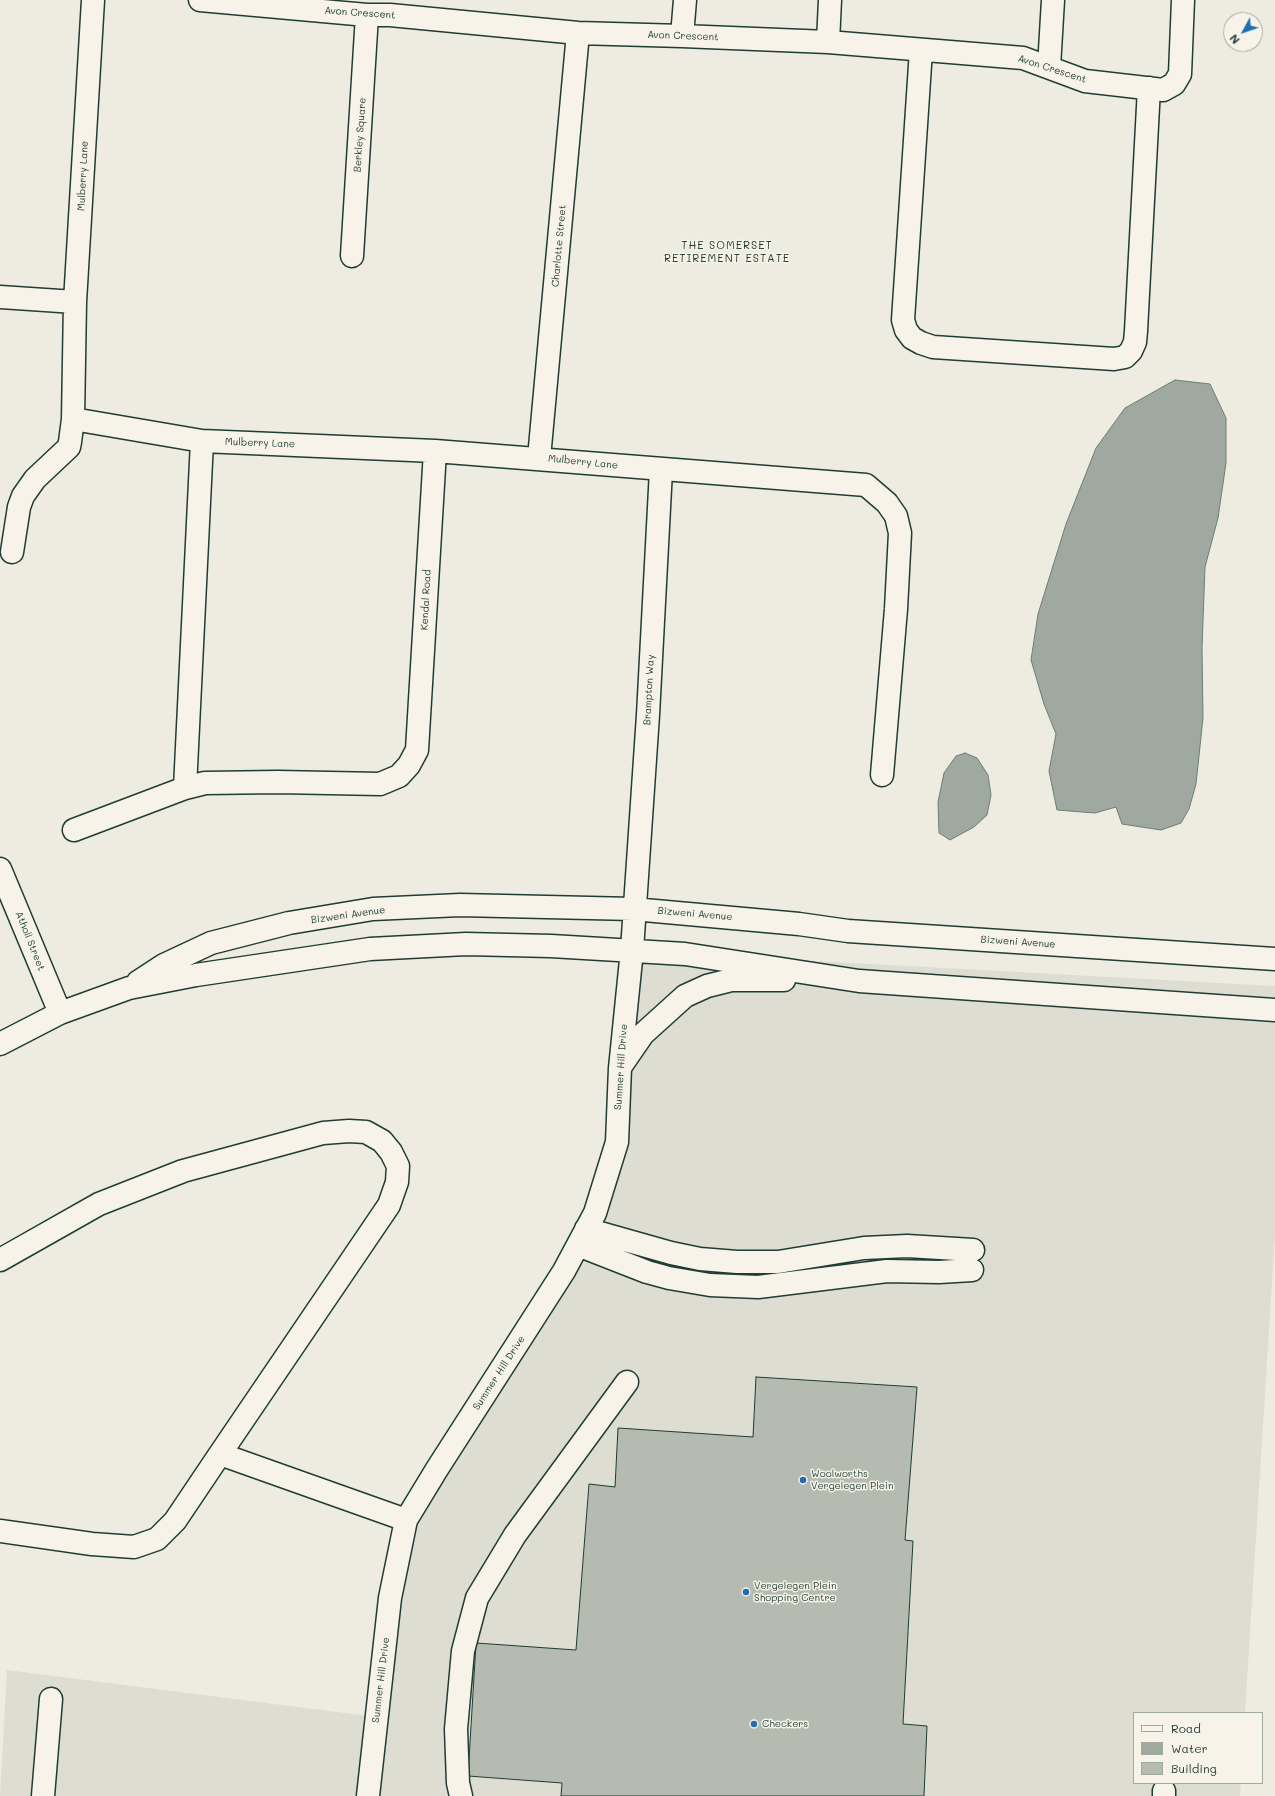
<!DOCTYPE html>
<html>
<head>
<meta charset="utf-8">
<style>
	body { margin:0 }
	#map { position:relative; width:1275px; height:1796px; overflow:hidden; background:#eeece1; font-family:Mali,sans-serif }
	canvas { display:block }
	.legend { position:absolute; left:1133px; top:1712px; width:130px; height:72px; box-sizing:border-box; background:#f7f3e8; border:1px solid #a1aaa0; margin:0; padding:5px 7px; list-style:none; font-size:12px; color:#1f3d34 }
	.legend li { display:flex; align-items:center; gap:8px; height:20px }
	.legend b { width:20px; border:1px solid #a1aaa0 }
	.north { position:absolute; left:1223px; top:12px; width:40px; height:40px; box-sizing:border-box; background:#f7f3e8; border:1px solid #a1aaa0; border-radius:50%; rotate:230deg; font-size:11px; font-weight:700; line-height:16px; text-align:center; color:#1f3d34 }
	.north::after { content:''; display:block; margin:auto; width:14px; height:18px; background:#1f6fb2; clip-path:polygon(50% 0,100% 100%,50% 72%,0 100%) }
</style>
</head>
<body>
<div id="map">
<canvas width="1275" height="1796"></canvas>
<ul class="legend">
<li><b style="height:5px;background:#f7f3e8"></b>Road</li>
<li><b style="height:11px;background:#9fa99f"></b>Water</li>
<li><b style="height:11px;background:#b5bbb0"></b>Building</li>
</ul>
<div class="north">N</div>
</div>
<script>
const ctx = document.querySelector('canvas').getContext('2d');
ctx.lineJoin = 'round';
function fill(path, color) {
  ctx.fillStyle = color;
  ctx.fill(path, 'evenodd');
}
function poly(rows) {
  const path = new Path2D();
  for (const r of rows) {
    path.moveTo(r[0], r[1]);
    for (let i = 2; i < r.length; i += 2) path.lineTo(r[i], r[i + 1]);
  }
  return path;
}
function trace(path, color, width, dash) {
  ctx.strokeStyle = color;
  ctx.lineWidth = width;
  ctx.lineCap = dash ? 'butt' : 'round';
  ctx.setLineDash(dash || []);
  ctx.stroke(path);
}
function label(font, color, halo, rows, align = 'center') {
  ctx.font = font + ' Mali,sans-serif';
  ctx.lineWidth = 3;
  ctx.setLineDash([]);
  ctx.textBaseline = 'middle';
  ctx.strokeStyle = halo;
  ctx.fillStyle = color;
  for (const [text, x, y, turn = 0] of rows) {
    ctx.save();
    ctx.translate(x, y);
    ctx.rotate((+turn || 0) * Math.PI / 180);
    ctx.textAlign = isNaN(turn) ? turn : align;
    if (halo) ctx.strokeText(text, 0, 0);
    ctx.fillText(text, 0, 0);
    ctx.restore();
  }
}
fill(poly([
	[632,951,1275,986,1275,1234,1245,1713,1134,1713,1134,1783,1241,1783,1240,1796,0,1796,7,1670,376,1717,406,1520,566,1272,617,1142]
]), '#ddddd2');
const water = poly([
	[1175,380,1210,384,1226,418,1226,463,1218,518,1205,567,1202,648,1203,718,1196,784,1189,809,1181,823,1161,830,1122,824,1116,807,1095,813,1057,810,1049,771,1056,734,1044,704,1031,660,1038,614,1066,524,1096,448,1125,408,1175,380],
	[965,753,977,758,988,775,991,795,987,815,974,827,950,840,939,833,938,802,944,773,956,756,965,753]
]);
fill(water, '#9fa99f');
trace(water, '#6c7e74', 1);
const building = poly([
	[756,1377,917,1387,905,1540,913,1541,903,1724,927,1726,924,1796,561,1796,562,1783,468,1776,476,1643,576,1650,589,1484,615,1487,618,1428,753,1437,756,1377]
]);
fill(building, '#b5bbb0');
trace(building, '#1f3d34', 1);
const minor = poly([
	[200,0,367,15,390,15,578,33,682,36,828,42,1023,58,1085,81,1163,90,1174,84,1180,74,1183,0],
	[682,36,685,0],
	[828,42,830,0],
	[921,50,903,320,906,330,912,338,921,343,933,347,1114,359,1125,357,1131,351,1135,342,1136,331,1149,88],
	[1049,67,1053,0],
	[352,256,367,15],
	[0,297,75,302],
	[73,419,202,441,435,451,866,485,887,503,896,516,900,533,896,609,882,775],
	[539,458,578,33],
	[12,552,19,507,23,496,35,479,69,447,70,442,73,419,75,302,93,0],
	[185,788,202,441],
	[74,830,185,788,205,783,278,782,380,784,399,776,409,765,417,750,435,451],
	[0,869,60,1013],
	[138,982,164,965,211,943,289,923,373,909,460,905,633,909,799,924,848,931,1275,959],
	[0,1044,60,1013,129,988,196,975,370,949,466,944,551,946,685,954,859,981,1275,1010],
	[621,1066,643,1034,685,996,707,986,731,980,784,980],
	[586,1229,671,1253,700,1259,737,1262,778,1262,864,1248,907,1246,973,1250],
	[578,1245,647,1272,669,1278,710,1285,758,1287,887,1271,939,1272,972,1270],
	[0,1260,99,1204,183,1171,323,1133,349,1131,366,1132,382,1141,391,1152,398,1166,397,1182,389,1205,220,1454],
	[0,1531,92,1544,134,1547,157,1539,175,1521,220,1454,406,1520],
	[43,1796,51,1699],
	[368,1796,390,1598,406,1520,437,1469,564,1271,595,1213,617,1142,620,1068,632,950,648,715,661,470],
	[461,1796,458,1783,456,1729,463,1651,477,1598,515,1535,627,1382],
	[1164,1796,1164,1791]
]);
trace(minor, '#1f3d34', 25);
trace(minor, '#f7f3e8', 22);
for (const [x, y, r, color] of [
	[803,1480,4,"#1f6fb2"],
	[746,1592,4,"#1f6fb2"],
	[754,1724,4,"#1f6fb2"]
]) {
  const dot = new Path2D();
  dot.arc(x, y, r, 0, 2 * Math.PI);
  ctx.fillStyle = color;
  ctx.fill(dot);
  trace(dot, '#f7f3e8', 1.5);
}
label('10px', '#1f3d34', '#f7f3e8', [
	["Avon Crescent",360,13,4],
	["Avon Crescent",683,36,2],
	["Avon Crescent",1052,69,18],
	["Berkley Square",360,135,-86],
	["Mulberry Lane",83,176,-87],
	["Charlotte Street",559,246,-85],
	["Mulberry Lane",260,443,2],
	["Mulberry Lane",583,462,6],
	["Kendal Road",426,600,-87],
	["Brampton Way",649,690,-87],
	["Bizweni Avenue",695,914,5],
	["Bizweni Avenue",348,915,-8],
	["Atholl Street",30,941,68],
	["Bizweni Avenue",1018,942,4],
	["Summer Hill Drive",621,1067,-86],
	["Summer Hill Drive",499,1373,-57],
	["Summer Hill Drive",381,1680,-83]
]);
label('10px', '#1f3d34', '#f7f3e8', [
	["Woolworths",811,1474],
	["Vergelegen Plein",811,1486],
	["Vergelegen Plein",754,1586],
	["Shopping Centre",754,1598],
	["Checkers",762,1724]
], 'left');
ctx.letterSpacing = '1px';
label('11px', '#1f3d34', '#f7f3e8', [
	["THE SOMERSET",727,246],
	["RETIREMENT ESTATE",727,259]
]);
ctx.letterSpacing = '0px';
</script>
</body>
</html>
